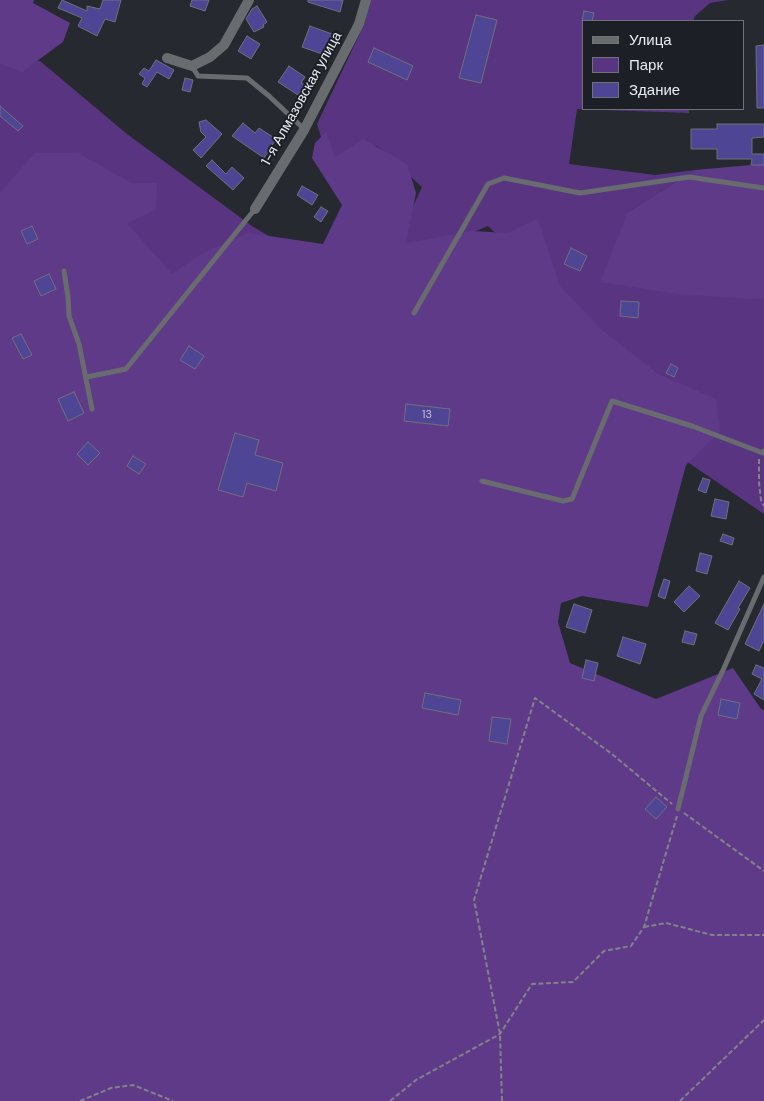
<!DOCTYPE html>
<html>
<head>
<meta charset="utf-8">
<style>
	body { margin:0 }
	#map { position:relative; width:764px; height:1101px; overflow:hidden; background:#26292f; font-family:"DM Sans",sans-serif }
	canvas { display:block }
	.legend { position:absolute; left:582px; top:20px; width:162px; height:90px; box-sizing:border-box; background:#1c1f25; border:1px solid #6e7177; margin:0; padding:6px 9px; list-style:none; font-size:15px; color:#eaecf1 }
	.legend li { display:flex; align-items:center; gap:10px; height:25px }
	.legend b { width:25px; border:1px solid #6e7177 }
</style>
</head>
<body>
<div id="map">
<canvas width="764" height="1101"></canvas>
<ul class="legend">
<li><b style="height:6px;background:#696c6f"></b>Улица</li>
<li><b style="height:14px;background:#593581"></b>Парк</li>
<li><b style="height:14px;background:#4e4595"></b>Здание</li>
</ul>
</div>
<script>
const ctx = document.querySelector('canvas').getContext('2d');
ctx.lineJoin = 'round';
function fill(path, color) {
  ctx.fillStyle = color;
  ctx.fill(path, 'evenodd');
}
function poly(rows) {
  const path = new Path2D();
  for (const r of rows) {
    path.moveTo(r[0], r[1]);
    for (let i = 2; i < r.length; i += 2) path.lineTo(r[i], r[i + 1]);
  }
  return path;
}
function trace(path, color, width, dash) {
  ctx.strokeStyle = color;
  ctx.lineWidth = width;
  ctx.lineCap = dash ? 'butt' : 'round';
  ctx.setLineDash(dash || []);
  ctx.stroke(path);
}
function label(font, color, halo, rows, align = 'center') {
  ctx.font = font + ' "DM Sans",sans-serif';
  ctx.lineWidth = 4;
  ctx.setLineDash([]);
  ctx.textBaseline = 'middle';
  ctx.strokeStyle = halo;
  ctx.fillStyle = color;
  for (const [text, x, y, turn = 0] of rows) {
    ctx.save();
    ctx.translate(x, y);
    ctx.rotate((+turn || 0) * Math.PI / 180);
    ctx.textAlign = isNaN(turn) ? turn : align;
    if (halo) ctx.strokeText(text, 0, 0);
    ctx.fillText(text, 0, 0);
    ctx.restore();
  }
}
fill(poly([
	[371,0,728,0,710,3,694,17,694,21,583,21,583,109,689,109,689,113,577,109,569,164,655,175,695,170,628,212,764,297,764,514,680,457,659,377,603,334,488,226,442,245,382,299,410,213,422,187,377,146,347,154,329,163,317,124,364,25],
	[0,59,40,61,127,134,252,226,332,273,286,414,0,237]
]), '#593581');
fill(poly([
	[0,0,34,0,33,3,70,23,63,42,22,72,0,64],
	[326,132,335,157,363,139,407,164,416,193,406,243,472,231,508,233,538,219,560,286,601,329,658,374,716,399,720,432,686,465,648,607,582,596,561,603,558,622,570,663,656,699,733,668,761,709,764,710,764,1101,0,1101,0,193,35,153,78,153,131,183,157,183,156,210,127,223,172,274,201,254,249,233,323,244,342,205,312,158,315,143],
	[751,165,764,165,764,298,752,299,678,294,600,282,628,212,695,170]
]), '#5f3a88');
const building = poly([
	[62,0,87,11,87,6,100,9,103,0,121,0,115,22,105,19,97,36,78,26,82,18,58,8,62,0],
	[192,0,209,0,205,11,190,6,192,0],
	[308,0,343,0,340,12,308,2,308,0],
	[257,6,267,22,263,25,264,27,254,32,246,19,252,9,257,6],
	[584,11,594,13,592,21,582,21,584,11],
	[476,15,497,20,481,83,459,78,476,15],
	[310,26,332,34,325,55,302,47,310,26],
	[247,36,260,44,251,59,238,51,247,36],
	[764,45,764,108,757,108,756,46,764,45],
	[374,48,413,66,407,80,368,62,374,48],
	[156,60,174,70,169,79,157,72,147,87,142,84,145,78,139,74,144,68,149,71,156,60],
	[289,66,305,77,301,83,305,85,298,95,278,82,289,66],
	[185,78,193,80,190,92,182,90,185,78],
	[0,106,23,126,18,131,0,116,0,106],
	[206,120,222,134,201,158,193,150,206,137,201,132,199,122,206,120],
	[243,123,255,133,259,128,276,139,264,158,232,136,243,123],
	[717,124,764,124,764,137,752,138,752,154,764,154,764,165,751,165,752,159,717,159,717,149,691,149,691,129,717,129,717,124],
	[212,160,226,174,232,167,244,178,233,190,206,166,212,160],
	[302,186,318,195,312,205,297,195,302,186],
	[321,207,328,211,321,222,314,217,321,207],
	[32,226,38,239,27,244,21,231,32,226],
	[571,248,587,256,580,271,564,264,571,248],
	[49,274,56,289,41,296,34,281,49,274],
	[621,301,639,302,638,318,620,316,621,301],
	[21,334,32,355,23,359,12,338,21,334],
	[189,346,204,356,195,369,180,360,189,346],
	[671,364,678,368,674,377,666,373,671,364],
	[74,392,84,413,68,421,58,399,74,392],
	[406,404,450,409,448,426,404,421,406,404],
	[235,433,259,440,255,455,283,463,276,491,247,483,243,497,218,490,235,433],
	[88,442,100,453,88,465,77,454,88,442],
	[133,456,146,464,139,474,127,466,133,456],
	[703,478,710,480,706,493,698,490,703,478],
	[715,499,729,502,726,519,711,516,715,499],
	[723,534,734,538,732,545,720,541,723,534],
	[700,553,712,556,707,574,696,571,700,553],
	[664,579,670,581,665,599,658,596,664,579],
	[739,581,750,588,738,608,740,609,728,630,715,623,739,581],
	[689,586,700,596,684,612,674,602,689,586],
	[574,604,592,610,585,633,566,627,574,604],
	[764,604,764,640,759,651,745,644,764,604],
	[685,631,697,634,694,645,682,642,685,631],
	[623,637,646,644,640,664,617,656,623,637],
	[586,660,598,663,594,681,582,678,586,660],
	[756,665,764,668,764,700,754,694,762,679,752,674,756,665],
	[425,693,461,700,458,715,422,708,425,693],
	[721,699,740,703,737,719,718,715,721,699],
	[492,717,511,719,507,744,489,741,492,717],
	[656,797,667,807,656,819,645,809,656,797]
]);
fill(building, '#4e4595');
trace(building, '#707079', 1);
trace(poly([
	[759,459,759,482,761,500,764,506],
	[684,813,764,871],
	[644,927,666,923,712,935,764,935],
	[80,1101,111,1088,133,1085,173,1101],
	[390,1101,416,1080,500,1034,532,984,573,982,604,951,631,946,644,927,677,816],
	[502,1101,500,1034,474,900,535,698,612,754,672,804],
	[680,1101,764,1020]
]), '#818389', 2, [5, 2.5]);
trace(poly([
	[192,66,198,76,247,78,269,96,304,129],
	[64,271,68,297,69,316,79,344,92,409],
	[414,313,488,184,504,178,580,193,689,177,764,188],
	[87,377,126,369,255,209],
	[482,481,563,501,572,499,612,401,692,426,763,453,764,451],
	[678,809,701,716,724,668,764,577]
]), '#696c6f', 5);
trace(poly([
	[167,58,192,66,210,57,224,45,249,0],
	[255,209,304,130,359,24,366,0]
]), '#696c6f', 10);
label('11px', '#c3c2da', null, [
	["13",427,415]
]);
label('14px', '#eaecf1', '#1c1f25', [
	["1-я Алмазовская улица",302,99,-61]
]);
</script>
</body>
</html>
